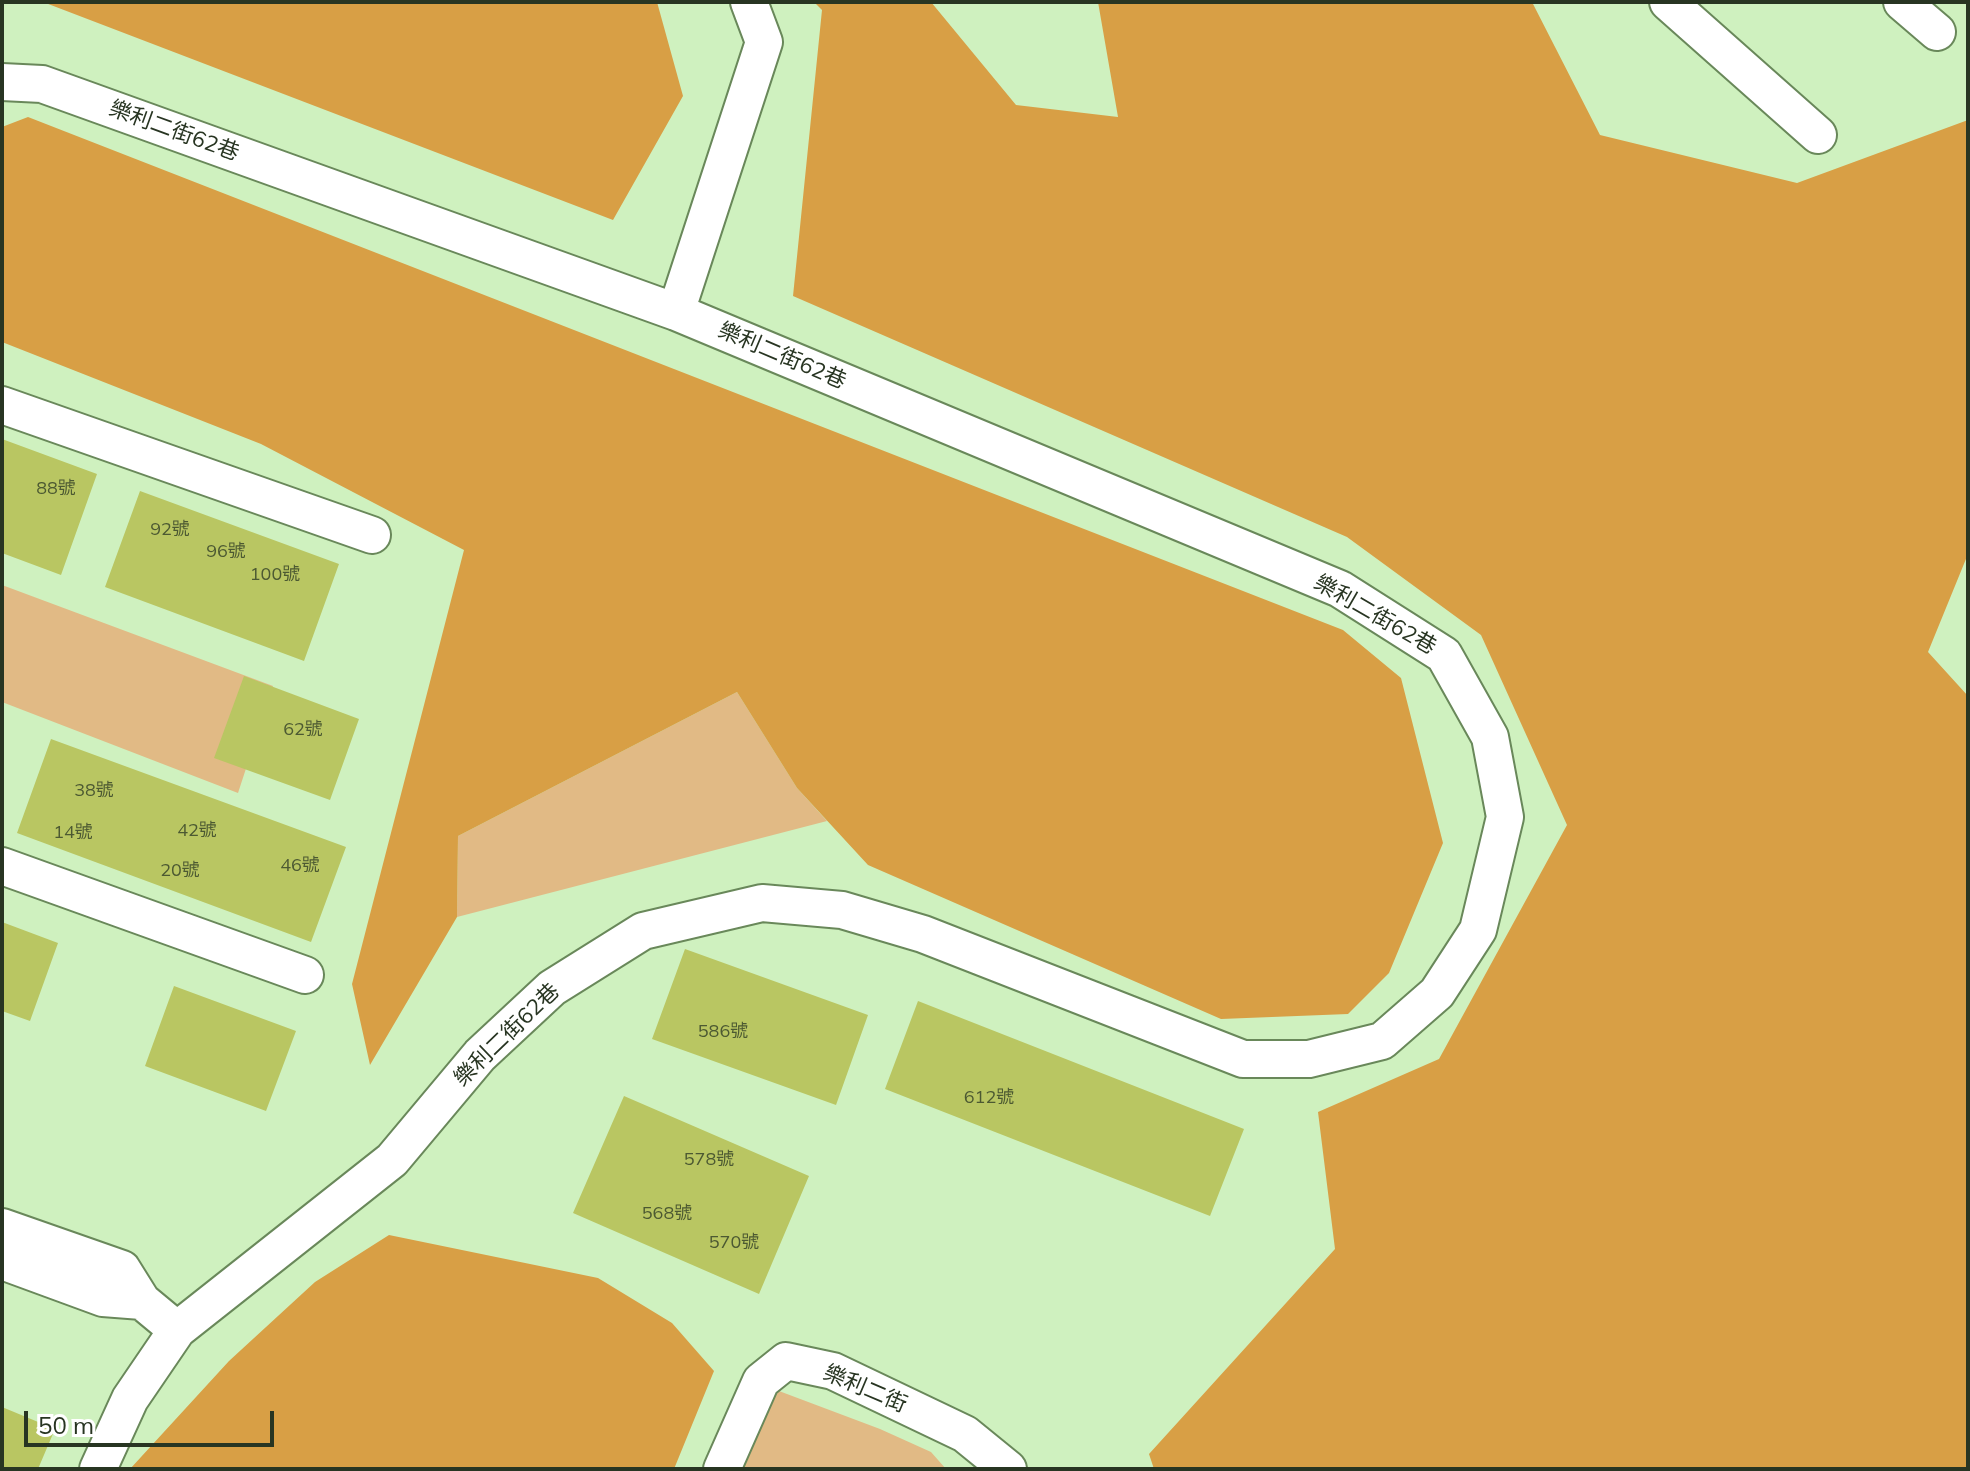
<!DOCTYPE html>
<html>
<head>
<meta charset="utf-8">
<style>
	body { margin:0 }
	#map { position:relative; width:1970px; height:1471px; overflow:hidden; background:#cff1bf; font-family:Mulish,sans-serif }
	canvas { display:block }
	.frame { position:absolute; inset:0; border:4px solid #283522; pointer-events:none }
	.scale { position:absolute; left:24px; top:1411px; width:250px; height:36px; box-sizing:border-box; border:4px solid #283522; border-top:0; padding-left:10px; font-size:24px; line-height:28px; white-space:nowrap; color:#283522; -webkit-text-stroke:6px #fff; paint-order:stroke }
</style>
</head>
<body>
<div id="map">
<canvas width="1970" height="1471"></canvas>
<div class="frame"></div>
<div class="scale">50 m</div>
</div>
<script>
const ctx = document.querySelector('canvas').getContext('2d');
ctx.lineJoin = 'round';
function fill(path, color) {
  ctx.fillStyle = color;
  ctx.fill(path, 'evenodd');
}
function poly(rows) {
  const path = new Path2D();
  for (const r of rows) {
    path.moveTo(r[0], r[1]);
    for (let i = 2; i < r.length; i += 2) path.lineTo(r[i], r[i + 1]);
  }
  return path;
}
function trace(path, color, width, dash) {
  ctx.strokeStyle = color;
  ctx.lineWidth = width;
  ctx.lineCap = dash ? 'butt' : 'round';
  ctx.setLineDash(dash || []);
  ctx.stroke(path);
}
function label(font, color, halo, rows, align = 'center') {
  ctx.font = font + ' Mulish,"Noto Sans TC",sans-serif';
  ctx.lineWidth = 7;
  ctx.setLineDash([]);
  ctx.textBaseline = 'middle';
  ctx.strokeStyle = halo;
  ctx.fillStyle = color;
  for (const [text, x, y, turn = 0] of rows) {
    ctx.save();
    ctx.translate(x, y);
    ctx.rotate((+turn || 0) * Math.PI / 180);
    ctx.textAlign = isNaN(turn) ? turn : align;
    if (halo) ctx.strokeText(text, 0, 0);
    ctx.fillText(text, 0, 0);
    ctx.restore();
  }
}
fill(poly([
	[2,585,273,686,238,793,2,702],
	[737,692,797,788,827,821,457,917,458,836],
	[771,1388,880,1429,931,1452,946,1469,734,1469]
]), '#e1ba85');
fill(poly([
	[43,2,657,2,683,96,613,220],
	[814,2,931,2,1016,105,1118,117,1098,2,1532,2,1600,135,1797,183,1968,120,1968,554,1928,652,1968,696,1968,1469,1154,1469,1149,1454,1335,1249,1318,1112,1439,1059,1567,825,1481,635,1347,537,793,296,822,10],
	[28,117,1343,630,1401,678,1443,843,1389,973,1348,1014,1221,1019,868,865,797,788,737,692,458,836,457,917,370,1065,352,984,464,550,261,444,2,342,2,127],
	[389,1235,598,1278,672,1323,714,1371,674,1469,130,1469,229,1361,315,1282]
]), '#d89f45');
fill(poly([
	[2,439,97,474,61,575,2,553],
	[140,491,339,564,304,661,105,587],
	[244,676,359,719,330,800,214,758],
	[51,739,346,847,311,942,17,833],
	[2,922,58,943,30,1021,2,1011],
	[685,949,868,1015,836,1105,652,1039],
	[174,986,296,1031,266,1111,145,1066],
	[918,1001,1244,1129,1210,1216,885,1089],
	[624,1096,809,1176,759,1294,573,1213],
	[2,1407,55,1429,38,1469,2,1469]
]), '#b9c662');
const minor = poly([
	[1668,2,1818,135],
	[1902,2,1937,32],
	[2,82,42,84,676,312,1340,589,1444,655,1490,737,1505,817,1478,930,1437,993,1382,1041,1309,1059,1243,1059,923,934,842,910,762,903,643,931,552,988,480,1055,392,1160,177,1330,130,1399,98,1469],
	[676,312,764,42,749,2],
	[2,405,372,535],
	[2,866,305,975],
	[2,1227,122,1269,142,1301,177,1330],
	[2,1261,103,1298,142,1301],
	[722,1469,761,1381,786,1361,833,1371,965,1434,1008,1469]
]);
trace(minor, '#69885a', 40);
trace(minor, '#fff', 36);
label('18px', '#4c5932', null, [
	["88號",56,489],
	["92號",170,530],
	["96號",226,552],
	["100號",275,575],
	["62號",303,730],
	["38號",94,791],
	["42號",197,831],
	["14號",73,833],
	["46號",300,866],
	["20號",180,871],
	["586號",723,1032],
	["612號",989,1098],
	["578號",709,1160],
	["568號",667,1214],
	["570號",734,1243]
]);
label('22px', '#283522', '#fff', [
	["樂利二街62巷",174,131,20],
	["樂利二街62巷",782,356,23],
	["樂利二街62巷",1375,615,30],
	["樂利二街62巷",507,1035,-44],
	["樂利二街",865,1389,23]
]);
</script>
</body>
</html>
